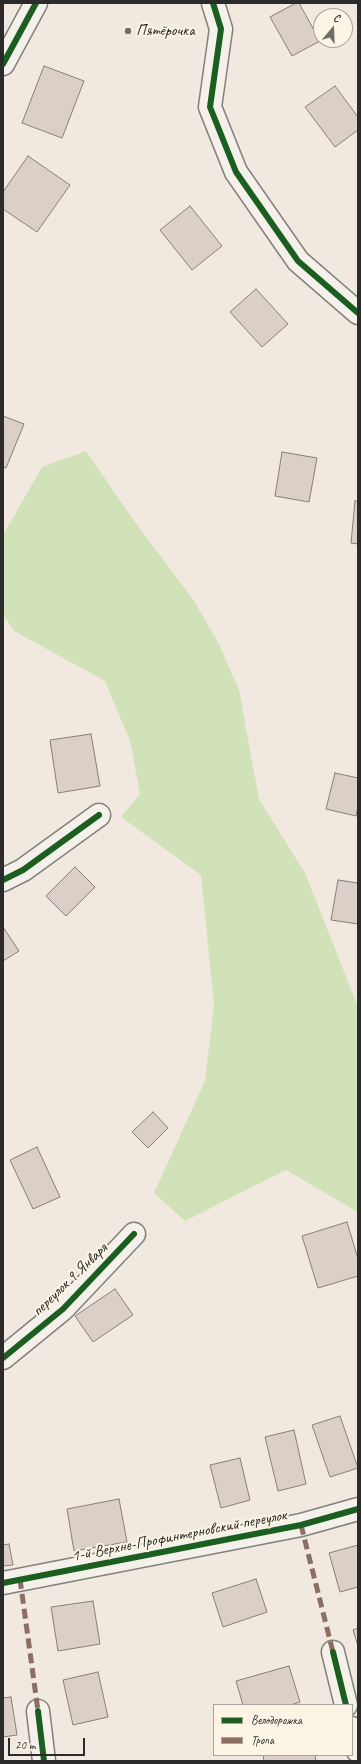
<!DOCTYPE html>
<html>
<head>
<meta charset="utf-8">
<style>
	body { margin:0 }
	#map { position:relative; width:361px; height:1764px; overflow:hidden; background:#f1e8df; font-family:Caveat,sans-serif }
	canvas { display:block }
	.frame { position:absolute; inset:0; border:4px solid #2b2b2b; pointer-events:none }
	.legend { position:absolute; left:213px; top:1704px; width:140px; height:52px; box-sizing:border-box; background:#fcf5e5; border:1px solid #a8a49b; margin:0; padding:5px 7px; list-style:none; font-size:12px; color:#2b2b2b }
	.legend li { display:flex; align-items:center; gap:8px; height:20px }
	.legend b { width:20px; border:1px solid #a8a49b }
	.north { position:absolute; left:313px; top:8px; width:40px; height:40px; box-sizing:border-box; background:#fcf5e5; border:1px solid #a8a49b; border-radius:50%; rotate:19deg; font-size:11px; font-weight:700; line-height:16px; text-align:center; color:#2b2b2b }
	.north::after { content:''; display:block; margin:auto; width:14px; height:18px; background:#706d6a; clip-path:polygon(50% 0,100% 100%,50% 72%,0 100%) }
	.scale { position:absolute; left:8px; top:1738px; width:77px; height:18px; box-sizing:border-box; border:2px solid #2b2b2b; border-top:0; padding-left:5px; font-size:12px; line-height:14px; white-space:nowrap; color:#2b2b2b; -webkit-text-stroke:3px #fcf5e5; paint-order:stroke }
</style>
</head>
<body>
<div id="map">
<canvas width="361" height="1764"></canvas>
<div class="frame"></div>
<ul class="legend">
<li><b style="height:5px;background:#1b5e20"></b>Велодорожка</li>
<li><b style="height:5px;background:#8d6e63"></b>Тропа</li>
</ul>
<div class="north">С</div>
<div class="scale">20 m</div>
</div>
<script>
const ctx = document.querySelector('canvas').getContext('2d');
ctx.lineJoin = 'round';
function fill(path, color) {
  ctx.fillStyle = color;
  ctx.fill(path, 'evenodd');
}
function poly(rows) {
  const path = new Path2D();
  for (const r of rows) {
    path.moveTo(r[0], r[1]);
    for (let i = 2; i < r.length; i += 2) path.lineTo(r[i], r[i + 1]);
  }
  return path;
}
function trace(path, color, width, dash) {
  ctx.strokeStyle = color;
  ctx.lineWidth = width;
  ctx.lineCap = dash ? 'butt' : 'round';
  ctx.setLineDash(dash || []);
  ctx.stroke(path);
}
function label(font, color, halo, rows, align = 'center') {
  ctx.font = font + ' Caveat,sans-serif';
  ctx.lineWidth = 4;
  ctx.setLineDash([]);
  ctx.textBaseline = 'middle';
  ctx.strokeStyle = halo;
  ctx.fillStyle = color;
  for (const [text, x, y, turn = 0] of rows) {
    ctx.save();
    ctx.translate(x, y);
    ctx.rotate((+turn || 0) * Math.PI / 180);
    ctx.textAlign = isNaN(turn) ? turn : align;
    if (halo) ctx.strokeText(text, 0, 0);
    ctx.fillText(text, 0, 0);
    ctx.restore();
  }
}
fill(poly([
	[86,451,132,518,194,601,219,644,239,690,259,799,305,873,358,1007,358,1212,286,1170,185,1221,154,1193,205,1081,214,1005,201,875,121,817,140,794,130,741,105,681,14,631,3,614,3,535,42,467]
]), '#d2e2b8');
const building = poly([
	[296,3,299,3,320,41,292,56,270,17,296,3],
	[44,66,84,81,62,138,22,123,44,66],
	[335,86,358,117,358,130,335,147,305,107,335,86],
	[28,156,70,185,37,232,3,209,3,192,28,156],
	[190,206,222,246,192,270,160,230,190,206],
	[256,289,288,324,262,347,230,312,256,289],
	[3,416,24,424,6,468,3,467,3,416],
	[282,452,317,458,309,502,275,496,282,452],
	[355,501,358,501,358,544,351,543,355,501],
	[91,734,100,786,58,793,50,740,91,734],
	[335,773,358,778,358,806,356,816,326,809,335,773],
	[75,867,95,887,66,916,46,896,75,867],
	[338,880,358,883,358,924,331,920,338,880],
	[3,927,19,951,3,961,3,927],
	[153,1112,168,1128,148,1148,132,1132,153,1112],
	[37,1147,60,1197,33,1209,10,1160,37,1147],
	[347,1222,358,1259,358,1276,318,1288,302,1236,347,1222],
	[115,1289,133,1315,93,1342,75,1316,115,1289],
	[340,1416,358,1468,330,1477,312,1425,340,1416],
	[294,1430,306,1484,278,1491,265,1437,294,1430],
	[240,1458,250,1500,221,1508,210,1465,240,1458],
	[119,1499,127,1542,74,1551,67,1509,119,1499],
	[9,1544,13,1565,3,1566,3,1545,9,1544],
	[358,1545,358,1587,340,1592,329,1553,358,1545],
	[256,1579,267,1612,223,1627,212,1593,256,1579],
	[93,1601,100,1644,58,1651,51,1607,93,1601],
	[358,1628,358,1646,353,1630,358,1628],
	[289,1666,300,1702,291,1705,243,1705,236,1681,289,1666],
	[98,1672,108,1717,73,1725,63,1680,98,1672],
	[11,1697,17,1735,3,1737,3,1698,11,1697],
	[263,1755,315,1755,316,1761,264,1761,263,1755]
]);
fill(building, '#dccfc7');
trace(building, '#84807c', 1);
const minor = poly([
	[213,3,221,29,210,107,236,172,298,261,358,313],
	[3,64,36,3],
	[3,880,23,870,99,815],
	[3,1358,63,1309,134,1234],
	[3,1583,301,1525,358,1509],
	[333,1652,346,1705],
	[38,1711,44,1761],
	[352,1728,358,1751]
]);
trace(minor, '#84807c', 25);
trace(minor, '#f4f0ea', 22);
trace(poly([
	[301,1525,333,1652],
	[20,1579,38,1711]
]), '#8d6e63', 5, [10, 5]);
trace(poly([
	[213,3,221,29,210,107,236,172,298,261,358,313],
	[3,64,36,3],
	[3,880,23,870,99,815],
	[3,1358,63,1309,134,1234],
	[3,1583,301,1525,358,1509],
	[333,1652,346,1705],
	[38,1711,44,1761]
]), '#1b5e20', 6);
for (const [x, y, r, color] of [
	[128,31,4,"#706d6a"]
]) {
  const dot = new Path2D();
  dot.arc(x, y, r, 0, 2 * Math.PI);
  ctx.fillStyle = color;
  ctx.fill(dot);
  trace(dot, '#fcf5e5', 1.5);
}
label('16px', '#2b2b2b', '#fcf5e5', [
	["Пятёрочка",136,31]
], 'left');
label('16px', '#2b2b2b', '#fcf5e5', [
	["переулок 9 Января",70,1280,-44],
	["1-й Верхне-Профинтерновский переулок",179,1536,-11]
]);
</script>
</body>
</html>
